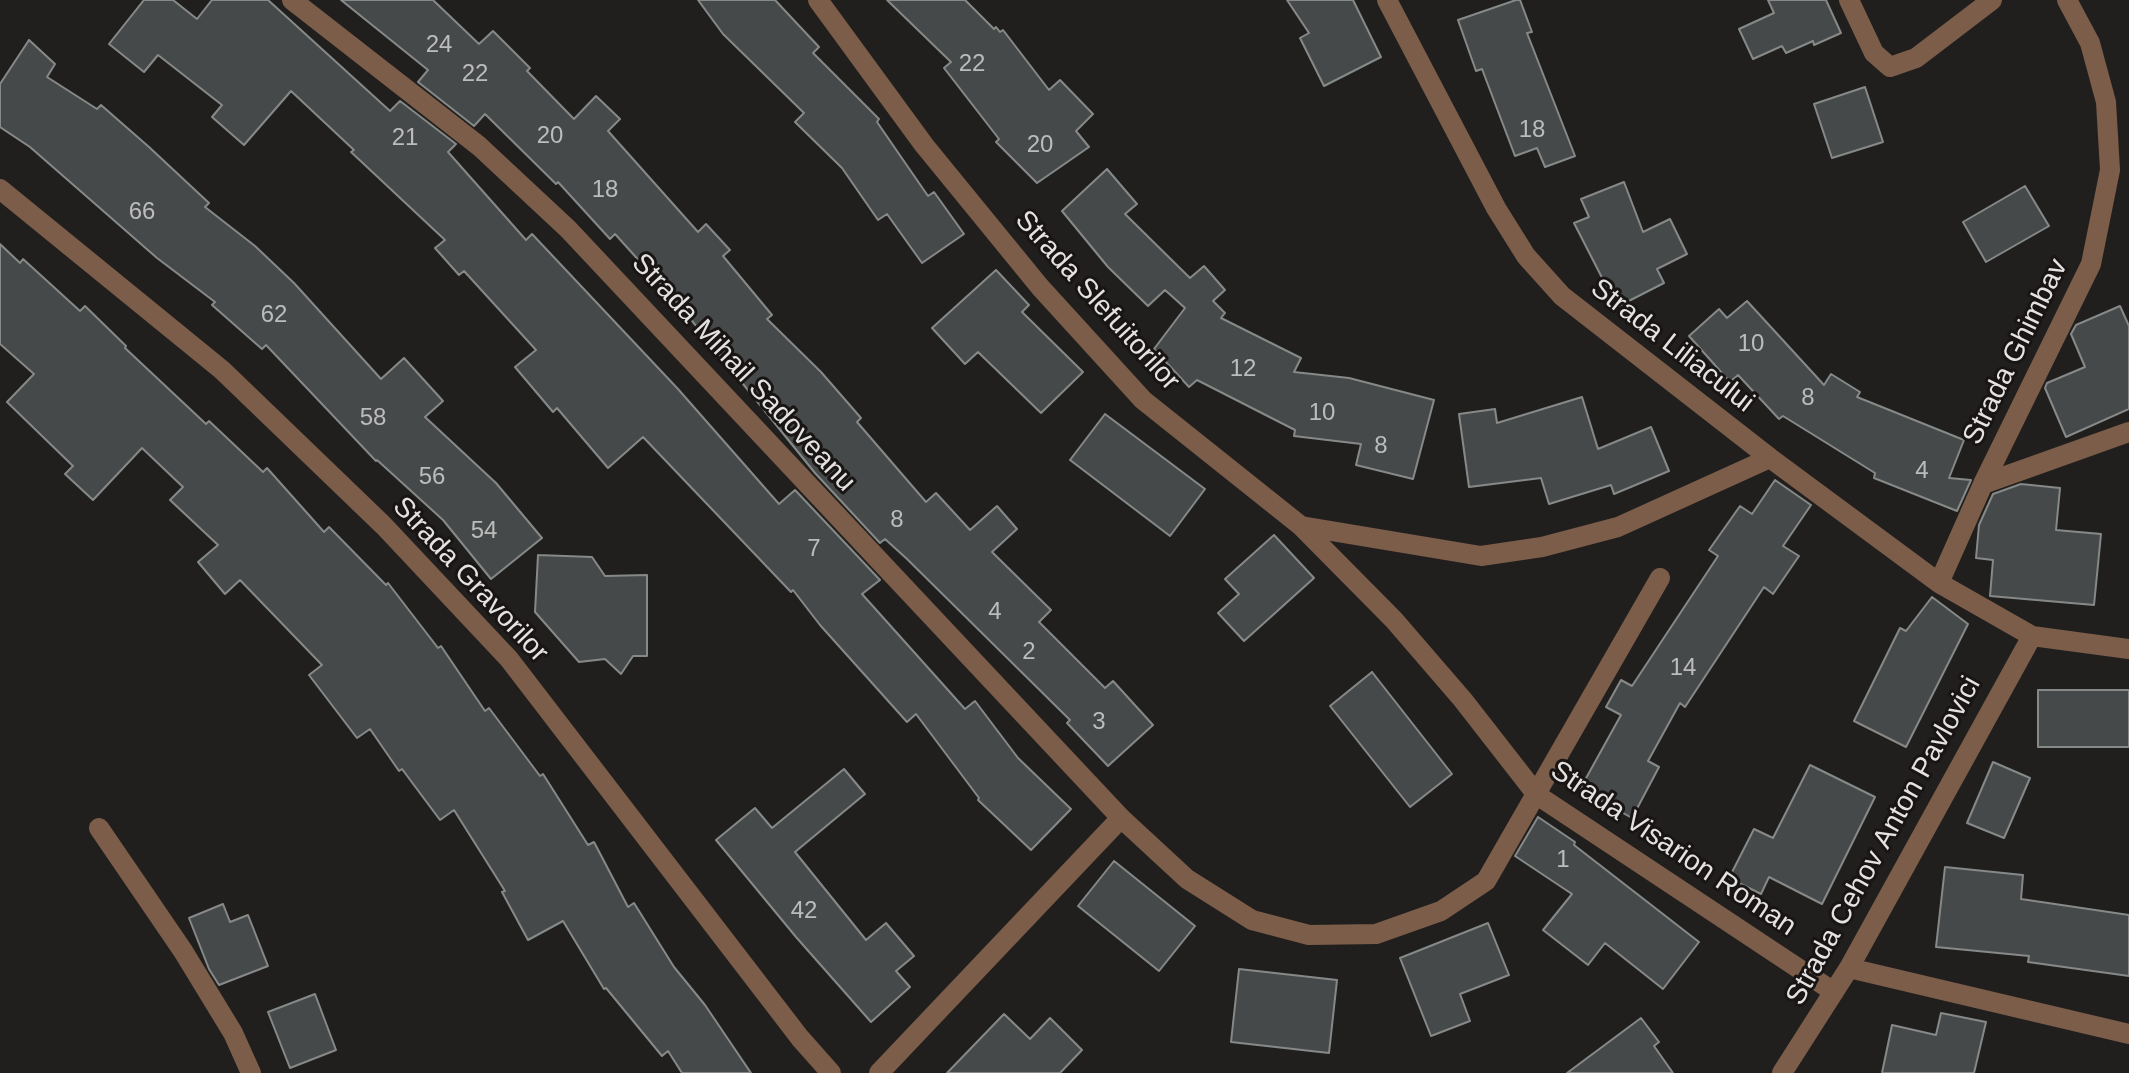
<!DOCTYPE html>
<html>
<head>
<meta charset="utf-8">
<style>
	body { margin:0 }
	canvas { display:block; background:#211f1d }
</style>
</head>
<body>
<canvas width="2129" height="1073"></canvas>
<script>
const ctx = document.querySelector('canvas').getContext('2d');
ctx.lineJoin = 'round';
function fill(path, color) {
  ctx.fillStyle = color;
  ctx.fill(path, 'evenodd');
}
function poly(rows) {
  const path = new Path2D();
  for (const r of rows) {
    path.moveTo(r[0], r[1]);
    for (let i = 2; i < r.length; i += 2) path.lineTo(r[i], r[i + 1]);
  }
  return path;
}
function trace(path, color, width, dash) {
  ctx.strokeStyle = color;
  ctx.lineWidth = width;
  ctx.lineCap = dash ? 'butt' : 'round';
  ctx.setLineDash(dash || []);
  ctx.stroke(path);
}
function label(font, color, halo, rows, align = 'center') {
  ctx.font = font + ' Helvetica,sans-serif';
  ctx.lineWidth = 6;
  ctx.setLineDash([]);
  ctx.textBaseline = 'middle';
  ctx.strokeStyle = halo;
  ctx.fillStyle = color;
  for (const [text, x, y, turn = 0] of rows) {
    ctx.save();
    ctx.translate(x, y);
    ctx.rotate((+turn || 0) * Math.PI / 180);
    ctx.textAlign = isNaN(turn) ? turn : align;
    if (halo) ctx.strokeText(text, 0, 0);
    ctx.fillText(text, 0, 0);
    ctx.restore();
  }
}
const building = poly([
	[144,0,173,0,197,19,212,0,268,0,390,111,400,101,456,144,448,152,526,240,532,234,678,389,779,504,795,490,880,580,862,594,965,709,975,701,1018,758,1071,809,1031,850,978,800,979,798,916,714,907,722,820,625,793,590,791,592,643,437,608,468,557,408,553,412,515,367,536,350,464,271,459,275,435,248,445,240,351,152,354,150,291,91,244,145,212,117,222,105,158,55,144,72,109,44,144,0],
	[341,0,433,0,479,44,493,31,530,68,527,71,574,119,596,96,620,119,608,131,698,232,706,224,730,250,723,256,772,315,767,319,821,372,861,418,857,422,926,502,936,493,970,530,997,506,1017,529,992,552,1051,610,1039,622,1105,688,1113,681,1153,725,1108,766,1067,723,1070,720,907,559,885,539,880,543,815,473,680,306,615,234,610,239,558,182,556,184,485,114,474,126,418,82,428,70,341,0],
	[698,0,775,0,819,47,813,53,879,119,877,122,928,196,934,192,964,234,922,263,887,214,878,220,842,168,795,122,804,113,723,34,698,0],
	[887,0,965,0,994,29,996,27,1000,32,1003,30,1049,90,1060,80,1093,114,1076,131,1089,147,1037,183,996,142,999,139,944,68,951,62,887,0],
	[1287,0,1353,0,1381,57,1324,86,1300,38,1309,33,1287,0],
	[1516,0,1520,0,1532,32,1527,33,1575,156,1545,167,1537,148,1515,156,1482,69,1476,71,1458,20,1516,0],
	[1768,0,1826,0,1841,33,1814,45,1813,41,1786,53,1782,46,1753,59,1739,29,1774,13,1768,0],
	[29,40,55,64,47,77,97,109,101,105,149,147,209,203,205,207,255,246,294,283,381,379,404,358,443,401,425,417,496,483,542,538,491,579,443,520,377,460,376,461,266,345,262,349,212,305,215,302,157,258,30,147,0,127,0,84,29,40],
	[1865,87,1883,142,1832,158,1814,104,1865,87],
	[1107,169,1137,204,1125,214,1190,278,1204,266,1225,290,1213,301,1225,313,1221,318,1301,358,1294,372,1349,378,1434,400,1413,479,1356,465,1361,444,1294,436,1295,430,1197,380,1189,387,1154,349,1185,308,1165,290,1148,306,1108,267,1062,211,1107,169],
	[1624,182,1643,232,1670,219,1687,254,1657,269,1664,283,1617,307,1574,223,1589,217,1581,199,1624,182],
	[2025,186,2049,226,1986,262,1963,222,2025,186],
	[0,244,20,263,23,259,80,311,85,306,126,346,125,348,206,424,209,421,263,472,267,468,324,532,329,527,386,585,388,583,438,648,441,646,485,711,489,708,540,776,543,774,588,845,594,842,628,907,634,903,674,967,705,1005,751,1073,682,1073,668,1051,662,1056,606,988,604,989,563,921,528,940,502,892,505,891,454,810,440,820,402,769,399,771,370,729,357,738,309,675,322,665,240,580,225,594,198,562,218,545,170,500,183,487,142,448,93,500,65,474,73,466,7,402,34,374,0,344,0,244],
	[996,270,1029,305,1022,312,1083,372,1041,413,978,352,965,364,932,328,996,270],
	[1747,301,1824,385,1831,374,1860,392,1857,397,1964,440,1949,478,1971,480,1957,511,1874,478,1875,473,1783,416,1779,419,1738,375,1730,382,1689,336,1719,309,1727,318,1747,301],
	[2120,306,2129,326,2129,409,2066,437,2045,388,2047,383,2085,367,2071,334,2076,325,2120,306],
	[1582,397,1598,449,1651,427,1669,471,1614,494,1611,485,1549,504,1541,478,1469,487,1459,414,1495,409,1497,423,1582,397],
	[1105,414,1205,489,1170,536,1070,460,1105,414],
	[1775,480,1811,505,1783,546,1799,556,1773,594,1764,587,1685,707,1680,703,1648,761,1659,767,1632,818,1580,789,1621,715,1606,707,1621,680,1632,686,1718,556,1709,550,1740,506,1752,514,1775,480],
	[2021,484,2060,488,2056,530,2101,534,2094,605,1990,596,1993,560,1976,558,1979,525,1993,494,2021,484],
	[1274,535,1314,578,1244,641,1218,613,1239,594,1225,579,1274,535],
	[538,555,592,557,605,576,647,575,647,656,633,656,621,674,605,659,579,662,535,612,538,555],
	[1932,597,1968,624,1906,747,1854,721,1900,628,1906,631,1932,597],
	[1372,672,1452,774,1410,807,1330,706,1372,672],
	[2038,690,2129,690,2129,747,2038,747,2038,690],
	[1993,762,2030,778,2004,838,1967,823,1993,762],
	[1810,765,1875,797,1822,904,1769,877,1761,894,1729,878,1754,829,1773,838,1810,765],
	[844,769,865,794,795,852,866,940,886,923,914,956,896,971,910,987,871,1022,796,937,716,840,755,808,772,828,844,769],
	[1538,817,1575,842,1574,845,1699,942,1663,989,1605,943,1588,965,1543,930,1572,894,1515,856,1538,817],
	[1114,861,1195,926,1159,971,1078,906,1114,861],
	[1945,867,2023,875,2021,899,2129,915,2129,976,2028,962,2029,956,1936,947,1945,867],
	[223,904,230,922,248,915,268,966,219,985,209,969,189,918,223,904],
	[1488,923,1509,975,1460,994,1470,1021,1431,1036,1400,958,1488,923],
	[1239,969,1337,980,1329,1053,1231,1042,1239,969],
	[315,994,336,1050,290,1068,268,1012,315,994],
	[1941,1013,1986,1022,1974,1073,1882,1073,1892,1025,1936,1035,1941,1013],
	[1004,1014,1030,1039,1050,1018,1082,1050,1060,1073,947,1073,1004,1014],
	[1641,1018,1659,1042,1654,1046,1673,1073,1567,1073,1641,1018]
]);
fill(building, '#464949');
trace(building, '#858988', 2);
trace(poly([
	[292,0,479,146,568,229,1121,818,1187,879,1252,920,1309,935,1376,934,1441,911,1486,881,1660,578],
	[818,0,924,145,1040,287,1143,400,1301,526,1394,620,1463,700,1537,795,1834,992],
	[1387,0,1496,208,1526,256,1562,296,1770,458,1939,583,2032,636,2129,649],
	[1849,0,1874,53,1890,67,1916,58,1992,0],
	[0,189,222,370,384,526,509,659,800,1038,831,1073],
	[1983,484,2129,432],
	[1301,526,1481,556,1542,547,1618,527,1770,458],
	[1939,583,1983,484,2091,264,2110,170,2106,102,2090,43,2067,0],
	[99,828,183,951,233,1033,251,1073],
	[1849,968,2129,1034],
	[879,1073,1121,818],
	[1782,1073,1849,968,2032,636]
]), '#7c5d49', 20);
label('24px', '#bdbcbc', null, [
	["24",439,45],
	["22",972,64],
	["22",475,74],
	["18",1532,130],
	["20",550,136],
	["21",405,138],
	["20",1040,145],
	["18",605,190],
	["66",142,212],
	["62",274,315],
	["10",1751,344],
	["12",1243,369],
	["8",1808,398],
	["10",1322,413],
	["58",373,418],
	["8",1381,446],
	["4",1922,471],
	["56",432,477],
	["8",897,520],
	["54",484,531],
	["7",814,549],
	["4",995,612],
	["2",1029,652],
	["14",1683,668],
	["3",1099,722],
	["1",1563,860],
	["42",804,911]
]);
label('28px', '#e5e3e2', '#181514', [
	["Strada Slefuitorilor",1097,301,48],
	["Strada Liliacului",1672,346,38],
	["Strada Ghimbav",2016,352,-64],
	["Strada Mihail Sadoveanu",743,373,47],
	["Strada Gravorilor",470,580,47],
	["Strada Cehov Anton Pavlovici",1884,841,-61],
	["Strada Visarion Roman",1673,849,34]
]);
</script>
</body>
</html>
